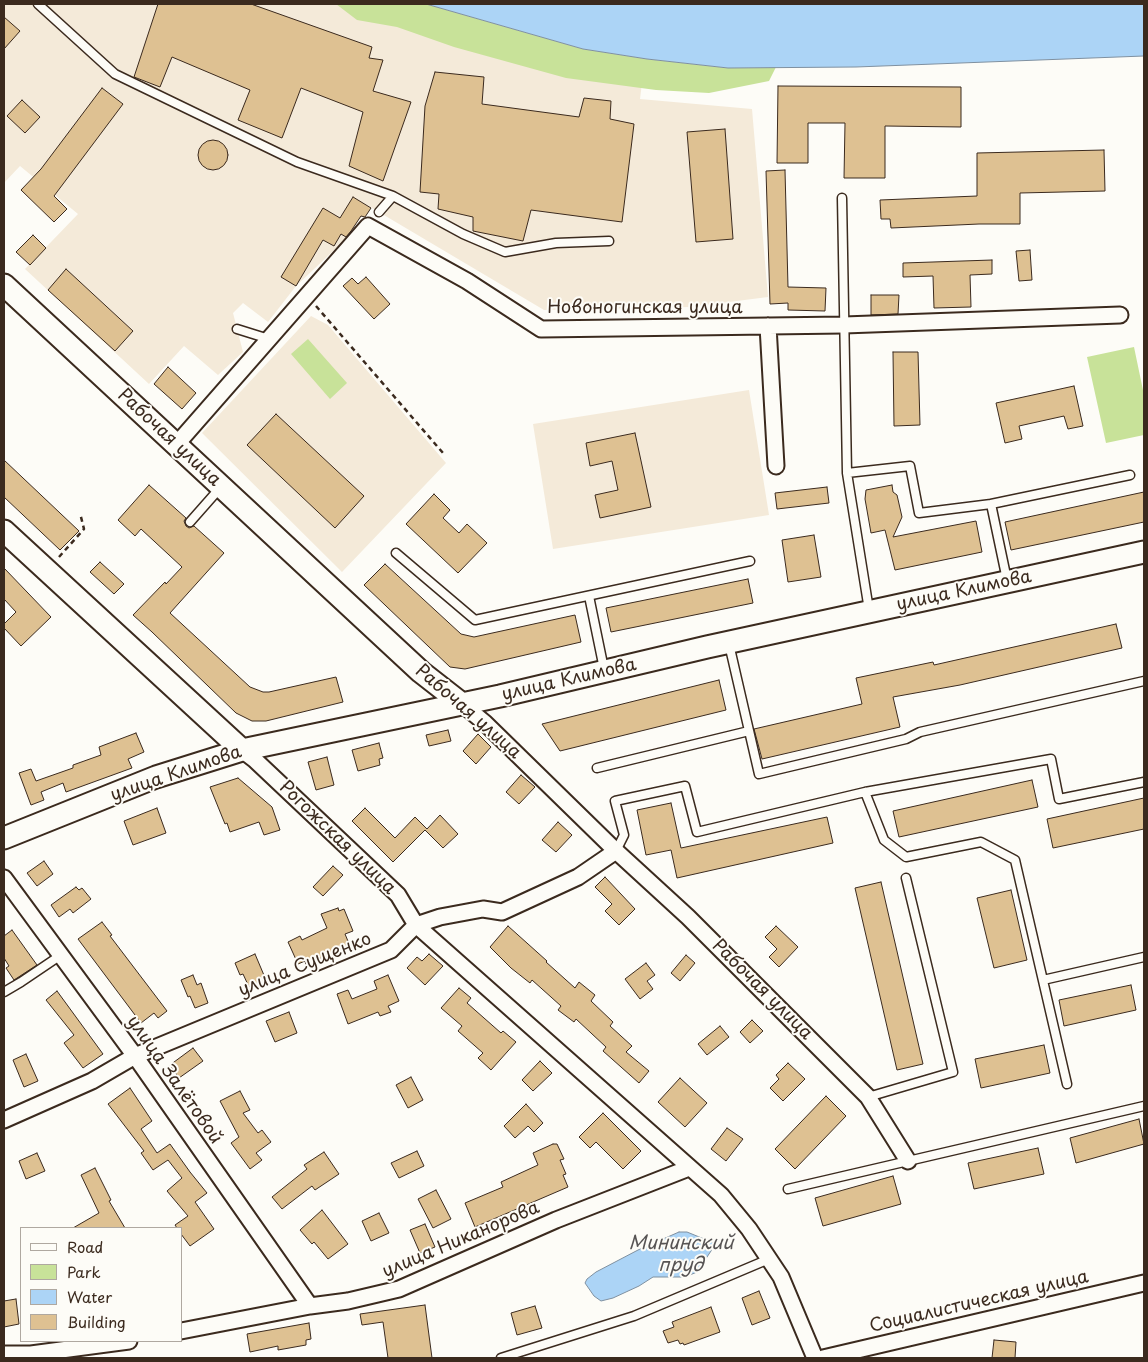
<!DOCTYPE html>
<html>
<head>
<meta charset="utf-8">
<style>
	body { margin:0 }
	#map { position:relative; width:1148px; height:1362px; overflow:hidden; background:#fdfcf7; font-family:"Playpen Sans",sans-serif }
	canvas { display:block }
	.frame { position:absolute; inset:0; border:5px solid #3b2a1e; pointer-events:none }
	.legend { position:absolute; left:20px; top:1227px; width:162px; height:115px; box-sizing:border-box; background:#fdfcf7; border:1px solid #afa8a0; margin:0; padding:6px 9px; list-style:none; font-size:15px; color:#3b2a1e }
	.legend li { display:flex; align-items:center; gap:10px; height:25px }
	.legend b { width:25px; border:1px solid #afa8a0 }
</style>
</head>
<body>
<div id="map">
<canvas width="1148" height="1362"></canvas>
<div class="frame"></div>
<ul class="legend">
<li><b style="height:6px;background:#fdfcf7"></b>Road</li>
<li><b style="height:14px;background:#c8e299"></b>Park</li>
<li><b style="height:14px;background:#acd4f6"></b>Water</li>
<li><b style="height:14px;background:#dec192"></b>Building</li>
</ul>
</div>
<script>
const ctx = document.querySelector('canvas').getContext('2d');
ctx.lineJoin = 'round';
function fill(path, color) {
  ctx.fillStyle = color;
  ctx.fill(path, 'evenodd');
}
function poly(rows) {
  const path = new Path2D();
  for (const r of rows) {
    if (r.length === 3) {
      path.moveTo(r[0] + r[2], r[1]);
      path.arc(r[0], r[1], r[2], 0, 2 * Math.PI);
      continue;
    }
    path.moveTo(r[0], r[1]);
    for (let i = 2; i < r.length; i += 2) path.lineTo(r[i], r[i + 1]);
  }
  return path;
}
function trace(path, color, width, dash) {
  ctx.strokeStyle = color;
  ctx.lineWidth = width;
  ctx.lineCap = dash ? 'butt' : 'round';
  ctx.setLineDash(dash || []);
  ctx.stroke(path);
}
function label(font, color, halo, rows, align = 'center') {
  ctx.font = font + ' "Playpen Sans",sans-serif';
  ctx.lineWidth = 4;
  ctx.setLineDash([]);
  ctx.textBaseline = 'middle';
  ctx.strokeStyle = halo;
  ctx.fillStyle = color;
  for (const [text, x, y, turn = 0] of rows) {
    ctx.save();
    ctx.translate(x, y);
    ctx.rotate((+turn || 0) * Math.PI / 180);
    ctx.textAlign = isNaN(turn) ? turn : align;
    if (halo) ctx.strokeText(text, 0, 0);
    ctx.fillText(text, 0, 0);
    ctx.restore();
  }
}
fill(poly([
	[4,4,345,4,644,67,640,99,752,109,768,297,690,307,544,310,367,205,347,238,296,286,268,322,243,303,233,313,243,352,218,375,184,346,149,384,25,269,78,214,20,166,4,183],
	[311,316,328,325,446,463,342,572,202,433],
	[749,390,769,515,553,549,533,424]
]), '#f4ead9');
fill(poly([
	[336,4,426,4,583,49,647,59,728,68,776,67,769,81,709,93,656,90,566,78,454,47,397,27,357,20],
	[308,339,347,383,330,399,291,354],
	[1134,347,1144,395,1144,435,1106,443,1087,357]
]), '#c8e299');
const water = poly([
	[426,4,1144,4,1144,56,856,67,728,68,647,59,583,49,426,4],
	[679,1232,687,1232,714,1243,711,1251,697,1272,685,1277,653,1277,639,1286,613,1298,601,1301,594,1296,585,1283,587,1279,596,1272,638,1250,679,1232]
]);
fill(water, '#acd4f6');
trace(water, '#7f90a0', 1);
const building = poly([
	[158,4,251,4,372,47,369,58,383,60,373,91,411,102,383,181,349,166,363,112,301,88,282,138,238,120,250,90,172,57,160,87,134,77,158,4],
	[4,17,20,31,4,49,4,17],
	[435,72,484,77,482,104,579,117,584,98,611,101,610,119,634,124,622,222,531,210,523,241,473,231,473,217,438,209,439,194,420,192,425,106,435,72],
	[778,86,961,87,961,127,885,126,885,178,844,178,845,123,808,123,808,163,777,163,778,86],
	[102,88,123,104,54,196,67,209,54,222,21,190,41,169,102,88],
	[22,100,40,117,25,133,7,116,22,100],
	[725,129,733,239,696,242,687,132,725,129],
	[213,155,15],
	[1104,150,1105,191,1020,193,1020,224,979,224,891,228,890,219,881,219,880,200,977,196,977,153,1104,150],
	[785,170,788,287,826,288,825,311,788,310,788,303,770,304,766,171,785,170],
	[353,197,371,208,365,217,361,216,351,231,346,237,341,234,334,246,323,240,296,286,281,277,323,208,340,218,353,197],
	[33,235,46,248,30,265,16,252,33,235],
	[1030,250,1032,280,1019,281,1016,251,1030,250],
	[992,260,992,274,970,275,971,307,934,308,933,276,903,277,903,263,992,260],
	[66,269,133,331,115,351,48,290,66,269],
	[366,277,390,304,374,319,343,286,352,278,358,284,366,277],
	[871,295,899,295,898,314,871,315,871,295],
	[893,352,918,352,920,425,894,426,893,352],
	[168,367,196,393,182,409,154,384,168,367],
	[1074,386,1083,426,1068,429,1064,416,1019,426,1022,439,1005,443,996,403,1074,386],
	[276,414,364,496,335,528,247,445,276,414],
	[635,433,651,507,600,518,595,495,618,490,612,461,590,466,586,443,635,433],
	[4,460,79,531,60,550,4,497,4,460],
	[149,485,186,518,184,521,186,526,189,528,194,526,224,553,170,613,250,687,263,692,269,692,336,677,343,702,266,721,252,721,236,713,152,632,133,615,165,582,166,584,182,567,141,529,135,536,118,520,149,485],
	[892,485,893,492,897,495,902,517,893,537,976,521,982,552,895,570,885,530,871,533,865,499,866,490,892,485],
	[827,487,829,503,777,509,775,493,827,487],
	[1144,492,1144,522,1011,550,1005,522,1144,492],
	[434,494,450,510,443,518,459,533,467,524,487,543,458,573,406,524,434,494],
	[814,535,821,577,788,582,782,540,814,535],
	[100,562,124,584,114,594,90,572,100,562],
	[385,564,461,634,474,637,575,615,581,642,465,669,450,667,364,585,385,564],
	[4,568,51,617,21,646,4,628,4,624,16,612,4,599,4,568],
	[748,579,753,603,611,632,606,608,748,579],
	[1116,624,1122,648,960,685,893,697,900,727,762,759,754,729,862,704,856,678,933,662,934,665,1116,624],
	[719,680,726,710,560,751,542,724,719,680],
	[448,730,451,741,429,746,426,735,448,730],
	[136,733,144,752,128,759,132,768,66,792,63,783,41,792,44,800,31,805,19,773,31,769,36,781,73,768,73,765,101,755,99,747,136,733],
	[478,734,491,747,476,764,463,751,478,734],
	[379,743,383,758,379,759,380,765,358,771,352,750,379,743],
	[327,757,334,785,316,790,308,762,327,757],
	[521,775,535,787,519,804,506,792,521,775],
	[238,778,272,807,280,830,264,835,259,822,230,832,227,823,225,824,210,787,238,778],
	[1032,780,1038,807,899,837,893,811,1032,780],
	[1144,798,1144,829,1053,848,1047,819,1144,798],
	[671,803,681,848,827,817,833,843,677,878,671,850,646,855,637,810,671,803],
	[157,808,166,833,133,845,124,821,157,808],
	[365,808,395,838,415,817,427,829,440,815,458,834,443,848,425,830,393,862,352,821,365,808],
	[558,822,572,835,556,852,542,840,558,822],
	[44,861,53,874,37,886,27,873,44,861],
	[333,866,343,875,323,896,313,887,333,866],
	[605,877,635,909,619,925,605,911,612,904,595,887,605,877],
	[881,882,923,1064,897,1070,855,888,881,882],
	[76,887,79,890,82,888,91,899,73,913,70,909,59,917,51,905,76,887],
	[1011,890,1027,960,994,968,977,898,1011,890],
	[338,908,339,911,344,909,353,931,345,934,350,946,338,950,306,965,305,961,298,964,288,942,300,936,302,940,327,928,321,914,338,908],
	[102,922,112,935,110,936,167,1011,158,1018,154,1013,141,1023,78,939,102,922],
	[508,926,547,961,546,962,575,988,579,982,595,995,591,1001,613,1022,610,1026,632,1046,626,1052,649,1071,639,1083,603,1051,606,1047,576,1019,574,1022,558,1010,561,1006,532,980,530,983,511,968,490,947,508,926],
	[776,926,798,947,779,967,769,957,777,949,765,937,776,926],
	[12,930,37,965,14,980,6,968,9,966,4,958,4,936,12,930],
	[255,954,266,980,249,987,243,974,240,975,235,963,255,954],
	[429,954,443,966,425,985,407,968,417,957,422,961,429,954],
	[686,955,695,963,680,981,671,973,686,955],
	[646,963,655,975,647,981,653,989,640,999,625,979,646,963],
	[193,975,197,985,201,983,208,1003,195,1008,190,996,188,997,181,980,193,975],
	[388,975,399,1001,388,1006,391,1012,380,1016,378,1012,348,1024,337,994,348,990,352,999,377,989,374,981,388,975],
	[1131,985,1136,1010,1064,1026,1059,1000,1131,985],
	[459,988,471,998,467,1003,501,1033,503,1031,516,1042,491,1070,478,1058,483,1053,458,1031,462,1026,441,1008,459,988],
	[57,991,103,1054,83,1068,64,1043,74,1035,46,1000,57,991],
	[289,1012,297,1033,275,1042,266,1021,289,1012],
	[752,1020,763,1031,750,1043,740,1032,752,1020],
	[720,1026,729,1037,707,1055,698,1044,720,1026],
	[1044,1045,1050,1073,981,1088,975,1059,1044,1045],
	[193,1048,203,1061,179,1078,170,1065,193,1048],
	[26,1054,38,1081,24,1087,13,1060,26,1054],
	[540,1061,552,1073,533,1091,522,1080,540,1061],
	[788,1063,805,1079,783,1101,770,1088,779,1079,776,1075,788,1063],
	[411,1077,423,1100,408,1108,396,1085,411,1077],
	[680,1078,707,1103,685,1127,658,1102,680,1078],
	[130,1088,152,1121,141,1129,157,1153,170,1144,190,1172,207,1193,195,1202,214,1229,190,1246,181,1234,181,1228,177,1228,175,1225,188,1216,167,1191,182,1178,168,1160,153,1170,141,1153,144,1151,108,1104,130,1088],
	[240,1091,250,1110,243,1113,258,1133,262,1130,271,1142,256,1153,262,1160,250,1169,231,1143,239,1137,220,1101,240,1091],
	[826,1096,846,1116,795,1169,775,1149,826,1096],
	[526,1104,543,1123,534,1132,528,1126,515,1138,504,1126,526,1104],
	[603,1113,641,1151,623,1169,596,1142,590,1148,579,1137,603,1113],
	[1139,1119,1144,1144,1076,1163,1070,1138,1139,1119],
	[727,1128,743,1139,726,1161,711,1149,727,1128],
	[553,1144,557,1144,564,1159,560,1160,566,1174,563,1175,568,1187,475,1227,465,1203,503,1187,501,1182,538,1165,533,1153,553,1144],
	[1038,1148,1044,1174,974,1189,968,1163,1038,1148],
	[417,1151,424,1166,399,1178,391,1163,417,1151],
	[324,1152,339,1174,315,1190,312,1186,282,1209,272,1197,307,1169,304,1165,324,1152],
	[37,1153,45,1171,26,1179,19,1161,37,1153],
	[95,1168,111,1200,109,1201,125,1228,73,1228,99,1213,81,1175,95,1168],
	[893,1176,901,1204,823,1226,815,1198,893,1176],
	[436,1190,451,1219,433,1228,418,1199,436,1190],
	[322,1210,348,1244,328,1259,314,1242,312,1244,300,1230,322,1210],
	[379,1213,389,1233,371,1241,362,1221,379,1213],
	[425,1224,435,1247,420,1253,410,1230,425,1224],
	[759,1291,770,1318,752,1325,742,1298,759,1291],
	[16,1299,19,1324,4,1327,4,1301,16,1299],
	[425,1305,432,1358,388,1358,383,1322,362,1325,360,1314,425,1305],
	[535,1306,542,1328,517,1335,511,1313,535,1306],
	[711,1307,720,1332,684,1345,683,1343,680,1344,678,1340,668,1343,663,1331,674,1327,672,1322,711,1307],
	[309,1323,311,1339,306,1340,306,1345,278,1350,278,1346,250,1352,247,1334,309,1323],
	[994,1340,1016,1342,1015,1358,992,1358,994,1340]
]);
fill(building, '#dec192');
trace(building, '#3b2a1e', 1);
const lane = poly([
	[38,4,115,74,297,162,393,196],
	[842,198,847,473],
	[379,212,393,196,463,234,505,252,556,243,609,241],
	[237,329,269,339],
	[190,522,220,488],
	[396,553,475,620,750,561],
	[1007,580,991,504,1130,475],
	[589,596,604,669],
	[869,610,847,473,910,466,919,513,991,504],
	[729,644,759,774,906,739,920,732,1144,681],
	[597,768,749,731],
	[865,792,884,840,906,857,981,842,1015,860,1067,1084],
	[616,851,624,835,615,801,685,786,697,832,865,792,1051,759,1059,799,1144,782],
	[1043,980,1144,957],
	[4,992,21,982,61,955],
	[868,1097,953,1072,906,878],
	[788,1189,1144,1106],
	[501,1358,634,1316,769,1259]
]);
const street = poly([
	[768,326,776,466],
	[176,445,368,226,467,281,541,329,844,325,1120,315],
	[462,704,485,723,616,851,688,917,868,1097,908,1161],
	[242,750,255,760,398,895,416,925,721,1195,749,1229,781,1277,815,1358],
	[4,878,135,1056,310,1306],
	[4,1120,92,1081,135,1056,391,950,416,925,440,917,483,909,502,912,578,877,616,851],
	[181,1331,310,1306,348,1301,399,1289,556,1220,689,1168],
	[4,1354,31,1354,129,1341],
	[823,1358,1144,1283]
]);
const secondary = poly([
	[4,285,421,672,462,704],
	[4,531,242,750],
	[4,838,156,777,242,750,500,696,707,647,1144,552]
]);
trace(lane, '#3b2a1e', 11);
trace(street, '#3b2a1e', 19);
trace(secondary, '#3b2a1e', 25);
trace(poly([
	[316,306,443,453],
	[59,557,84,529,80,513]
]), '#3b2a1e', 2.5, [5, 4]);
trace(lane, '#fdfcf7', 8);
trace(street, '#fdfcf7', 15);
trace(secondary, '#fdfcf7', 21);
label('18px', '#3b2a1e', '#fdfcf7', [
	["Новоногинская улица",645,308],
	["Рабочая улица",169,438,43],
	["улица Климова",964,591,-12],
	["улица Климова",569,680,-13],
	["Рабочая улица",468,712,41],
	["улица Климова",176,774,-19],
	["Рогожская улица",337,838,44],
	["улица Сущенко",305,965,-22],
	["Рабочая улица",762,990,45],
	["улица Залётовой",174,1080,55],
	["улица Никанорова",461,1240,-23],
	["Социалистическая улица",979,1302,-13]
]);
label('italic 19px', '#575454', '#fdfcf7', [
	["Мининский",681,1244],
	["пруд",681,1266]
]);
</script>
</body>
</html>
